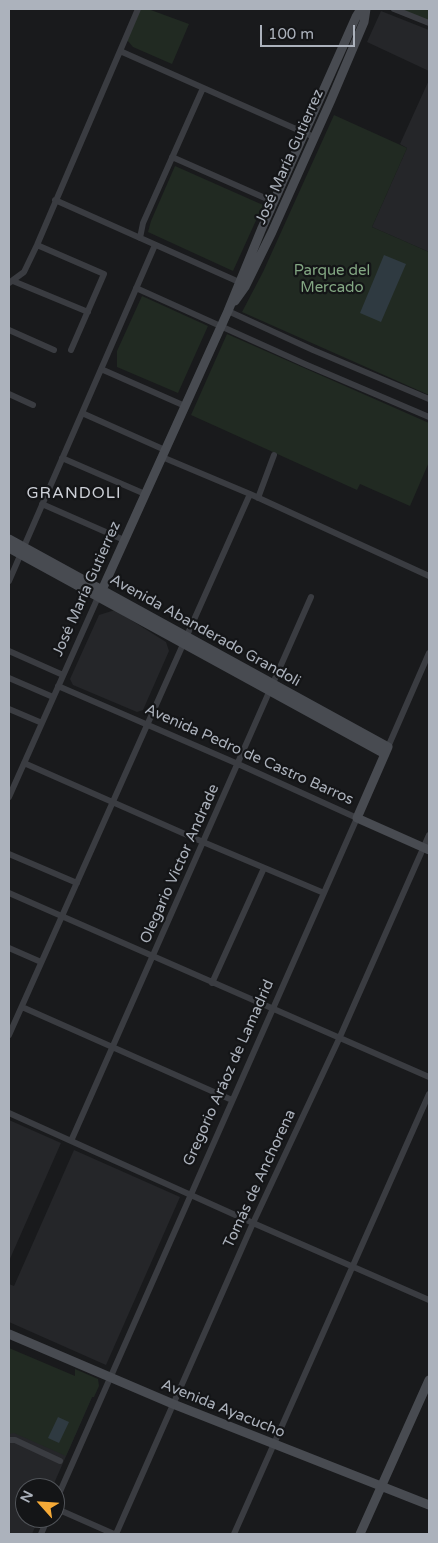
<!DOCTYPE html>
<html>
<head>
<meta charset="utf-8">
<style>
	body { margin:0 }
	#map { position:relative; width:438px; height:1543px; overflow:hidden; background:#191a1c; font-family:"Varela Round",sans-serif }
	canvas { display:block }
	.frame { position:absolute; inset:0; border:10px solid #acb2bc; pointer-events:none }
	.north { position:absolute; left:15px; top:1478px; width:50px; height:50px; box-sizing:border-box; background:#141517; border:1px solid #515459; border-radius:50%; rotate:296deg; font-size:14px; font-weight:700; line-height:20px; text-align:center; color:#acb2bc }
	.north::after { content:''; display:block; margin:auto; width:18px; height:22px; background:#f6aa37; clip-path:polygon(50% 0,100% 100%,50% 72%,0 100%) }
	.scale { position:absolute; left:260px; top:25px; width:95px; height:22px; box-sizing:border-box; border:2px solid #acb2bc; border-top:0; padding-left:6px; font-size:15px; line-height:18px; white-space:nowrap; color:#acb2bc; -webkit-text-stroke:4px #141517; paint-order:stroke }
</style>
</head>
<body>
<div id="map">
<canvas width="438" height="1543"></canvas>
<div class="frame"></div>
<div class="north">N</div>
<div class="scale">100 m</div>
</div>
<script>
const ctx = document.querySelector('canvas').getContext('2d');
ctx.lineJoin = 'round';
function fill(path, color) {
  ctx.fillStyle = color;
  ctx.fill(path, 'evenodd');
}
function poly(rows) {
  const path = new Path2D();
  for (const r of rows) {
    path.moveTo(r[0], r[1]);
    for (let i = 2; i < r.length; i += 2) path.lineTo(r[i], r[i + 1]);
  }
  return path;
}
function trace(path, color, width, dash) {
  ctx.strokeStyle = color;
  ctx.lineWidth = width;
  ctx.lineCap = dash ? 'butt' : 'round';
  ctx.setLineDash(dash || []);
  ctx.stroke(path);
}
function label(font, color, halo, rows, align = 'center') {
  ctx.font = font + ' "Varela Round",sans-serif';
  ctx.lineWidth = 4.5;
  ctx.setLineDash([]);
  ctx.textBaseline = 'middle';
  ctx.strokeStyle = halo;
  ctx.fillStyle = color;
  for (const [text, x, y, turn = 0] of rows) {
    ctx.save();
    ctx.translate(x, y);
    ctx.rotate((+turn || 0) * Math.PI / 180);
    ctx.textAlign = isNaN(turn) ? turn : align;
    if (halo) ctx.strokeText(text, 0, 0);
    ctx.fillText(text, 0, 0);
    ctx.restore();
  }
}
fill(poly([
	[381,11,429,30,429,71,367,42],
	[429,80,429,252,372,227,407,148,400,144],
	[115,610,166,642,169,651,143,710,137,712,73,685,70,679,99,615],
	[9,1120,61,1143,9,1261],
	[74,1150,180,1197,106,1365,9,1322,9,1284,14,1286],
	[9,1376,92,1397,52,1488,25,1488,25,1518,39,1518,32,1534,9,1534]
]), '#252629');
fill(poly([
	[141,9,148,9,189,24,172,64,133,47,127,40],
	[394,9,429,9,429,23],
	[334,115,407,148,372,227,429,252,429,395,242,312,263,272],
	[175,166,263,205,233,271,148,232,151,221],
	[142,296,208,326,178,393,117,367,117,351],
	[227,334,429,423,429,462,410,506,360,484,357,490,191,415],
	[9,1348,75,1376,75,1369,98,1379,99,1386,94,1397,92,1397,66,1456,14,1433,9,1434]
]), '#212a22');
fill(poly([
	[384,255,406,264,381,322,360,313],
	[58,1417,69,1422,59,1443,48,1438]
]), '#2f3a41');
trace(poly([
	[394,9,429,23],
	[120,51,314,137],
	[172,157,274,202],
	[55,200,239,282],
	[140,238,143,223,203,88],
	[37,245,104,274,71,350],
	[13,281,88,312],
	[9,283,24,272,37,245,138,9],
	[136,288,307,365,429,417],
	[228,311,313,350,429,399],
	[9,330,54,350],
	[101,369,185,406],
	[9,394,33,405],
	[82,413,165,450],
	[162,457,250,494,429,576],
	[62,458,145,494],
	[258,498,274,455],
	[42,504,124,540],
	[9,581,155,245],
	[9,651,63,675],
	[9,678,53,697],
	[9,709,42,723],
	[388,747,429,653],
	[24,763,203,842,324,893],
	[9,797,99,595],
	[9,854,77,883],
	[9,893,429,1077],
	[9,948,41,962],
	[212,983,264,868],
	[22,1007,232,1100],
	[9,1035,250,494],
	[9,1113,253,1223,429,1300],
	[71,1141,311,597],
	[9,1440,15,1440,60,1461],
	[55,1503,357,818,238,764,58,686],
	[55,1508,114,1534],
	[41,1534,48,1518],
	[116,1534,253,1223,339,1039,429,835],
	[234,1534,429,1094]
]), '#3a3c41', 6);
trace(poly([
	[235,301,245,287,272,232,331,100,364,22,366,9],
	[9,539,388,747,357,818,429,850],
	[9,548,385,754],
	[102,590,228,311,262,228,356,17,361,9],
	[9,1334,173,1404,429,1505],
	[360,1534,429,1380]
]), '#484b51', 9);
label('15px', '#acb2bc', '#141517', [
	["José María Gutierrez",290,157,-66],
	["José María Gutierrez",87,589,-66],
	["Avenida Abanderado Grandoli",205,631,29],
	["Avenida Pedro de Castro Barros",249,755,24],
	["Olegario Victor Andrade",180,864,-66],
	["Gregorio Aráoz de Lamadrid",229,1073,-66],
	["Tomás de Anchorena",260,1179,-65],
	["Avenida Ayacucho",223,1409,22]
]);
label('15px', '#83a783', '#141517', [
	["Parque del",332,271],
	["Mercado",332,288]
]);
ctx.letterSpacing = '1px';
label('16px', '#cdd0d7', '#141517', [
	["GRANDOLI",74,494]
]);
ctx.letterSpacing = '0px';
</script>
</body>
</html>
